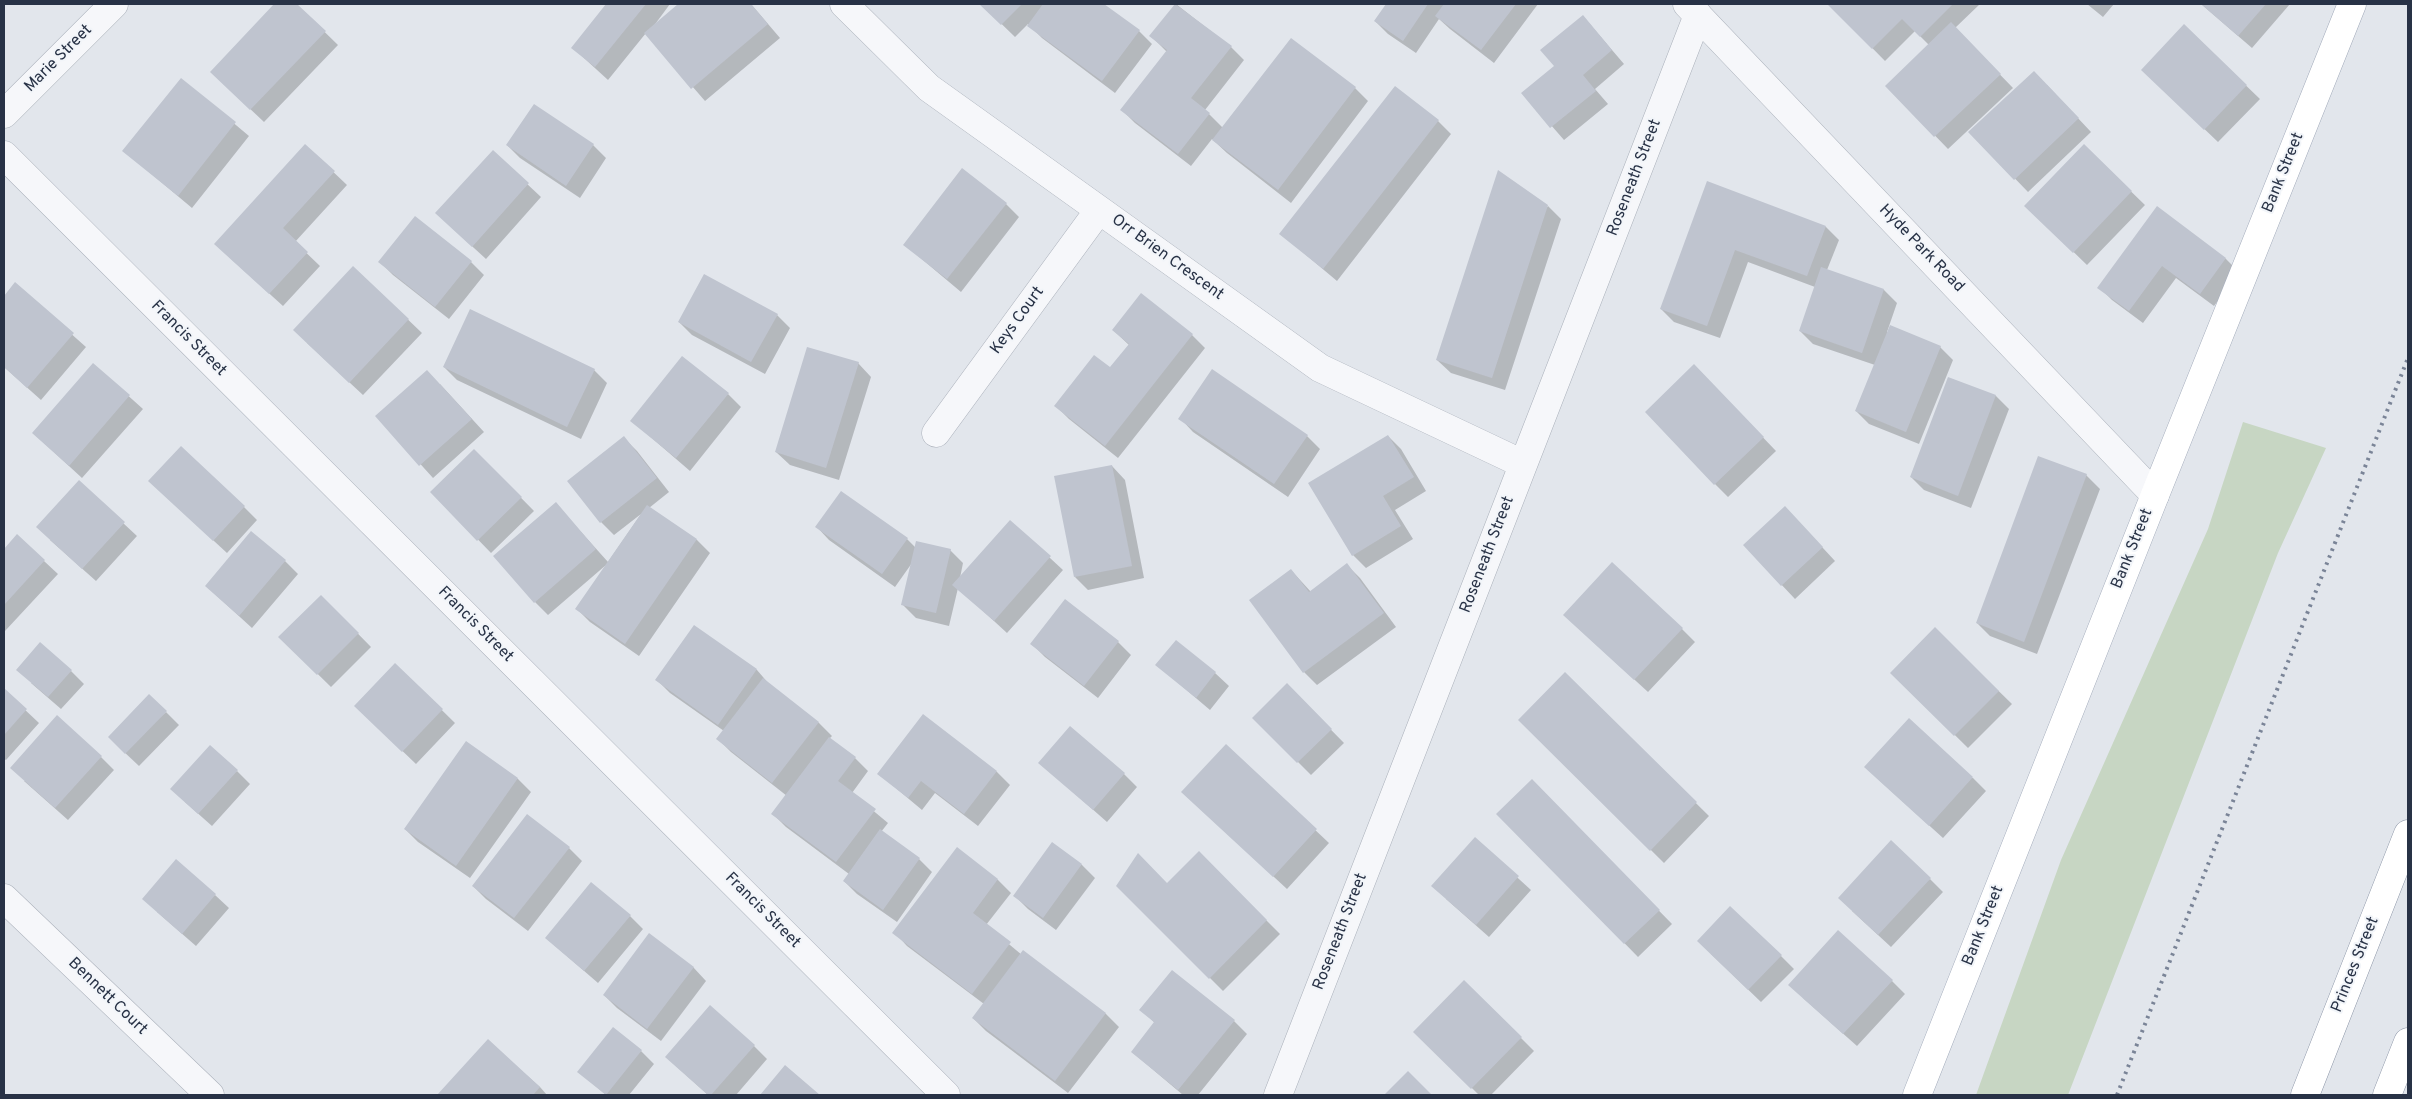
<!DOCTYPE html>
<html>
<head>
<meta charset="utf-8">
<style>
	body { margin:0 }
	#map { position:relative; width:2412px; height:1099px; overflow:hidden; background:#e2e6ec; font-family:Overpass,sans-serif }
	canvas { display:block }
	.frame { position:absolute; inset:0; border:5px solid #283246; pointer-events:none }
</style>
</head>
<body>
<div id="map">
<canvas width="2412" height="1099"></canvas>
<div class="frame"></div>
</div>
<script>
const ctx = document.querySelector('canvas').getContext('2d');
ctx.lineJoin = 'round';
function fill(path, color) {
  ctx.fillStyle = color;
  ctx.fill(path, 'evenodd');
}
function poly(rows) {
  const path = new Path2D();
  for (const r of rows) {
    path.moveTo(r[0], r[1]);
    for (let i = 2; i < r.length; i += 2) path.lineTo(r[i], r[i + 1]);
  }
  return path;
}
function trace(path, color, width, dash) {
  ctx.strokeStyle = color;
  ctx.lineWidth = width;
  ctx.lineCap = dash ? 'butt' : 'round';
  ctx.setLineDash(dash || []);
  ctx.stroke(path);
}
function label(font, color, halo, rows, align = 'center') {
  ctx.font = font + ' Overpass,sans-serif';
  ctx.lineWidth = 4;
  ctx.setLineDash([]);
  ctx.textBaseline = 'middle';
  ctx.strokeStyle = halo;
  ctx.fillStyle = color;
  for (const [text, x, y, turn = 0] of rows) {
    ctx.save();
    ctx.translate(x, y);
    ctx.rotate((+turn || 0) * Math.PI / 180);
    ctx.textAlign = isNaN(turn) ? turn : align;
    if (halo) ctx.strokeText(text, 0, 0);
    ctx.fillText(text, 0, 0);
    ctx.restore();
  }
}
fill(poly([
	[2243,422,2326,448,2278,553,2068,1095,1976,1095,2061,860,2208,529]
]), '#c7d6c3');
fill(poly([
	[276,4,296,4,338,45,264,122,211,72],
	[608,4,670,4,653,27,680,4,751,4,780,38,705,101,646,33,608,80,573,48],
	[981,4,1102,4,1139,31,1152,44,1115,93,1042,38,1028,24,1015,37],
	[1176,4,1231,47,1244,60,1205,110,1223,128,1355,88,1368,101,1291,203,1227,153,1212,139,1191,166,1135,123,1122,110,1167,52,1151,36],
	[1387,4,1443,4,1445,6,1446,4,1538,4,1494,63,1450,29,1439,19,1416,53,1388,34,1375,21],
	[1829,4,1980,4,1955,28,2013,88,1948,149,1887,86,1929,45,1915,31,1885,61],
	[2087,4,2114,4,2103,17],
	[2201,4,2290,4,2252,48],
	[1583,16,1624,64,1595,89,1608,104,1564,140,1523,93,1555,66],
	[2184,26,2260,99,2218,142,2156,83],
	[181,79,249,136,192,208,124,151],
	[2047,85,2091,132,2028,192,1970,132],
	[1395,87,1438,121,1451,134,1337,281,1281,234],
	[305,145,347,185,295,242,320,266,283,306,229,257],
	[507,145,593,145,606,158,580,198,520,158],
	[2084,146,2145,205,2087,265,2026,206],
	[493,152,541,197,486,259,450,226],
	[1708,183,1826,227,1839,240,1827,270,1884,290,1897,303,1887,332,1940,347,1953,360,1919,444,1869,424,1856,411,1875,365,1813,344,1800,331,1815,287,1748,262,1720,338,1674,322,1661,309],
	[1006,204,1019,217,961,292,905,245],
	[1548,206,1561,219,1505,390,1451,373,1437,360],
	[2157,208,2226,259,2239,272,2214,306,2176,278,2143,323,2112,300,2099,287],
	[380,262,471,262,484,275,449,319,393,275],
	[353,267,422,333,363,395,307,343],
	[15,284,86,347,41,400,4,367,4,298],
	[777,315,790,328,765,374,692,335,679,322],
	[1113,330,1192,335,1205,348,1118,458,1069,419,1056,406,1110,369,1129,345],
	[858,363,871,377,839,480,790,465,776,452],
	[94,365,143,409,82,478,33,433],
	[444,367,594,370,607,383,581,439,457,380],
	[1212,371,1307,436,1320,449,1288,497,1193,432,1180,418],
	[1949,378,1996,396,2009,409,1971,508,1924,490,1911,477],
	[1707,379,1776,451,1728,497,1715,484],
	[440,384,484,432,433,478,377,416],
	[728,394,741,407,690,471,632,421],
	[1388,436,1401,449,1426,491,1395,510,1413,539,1366,568,1353,555],
	[624,438,637,451,669,492,649,508,697,540,710,553,639,656,590,622,577,609,606,565,548,615,535,602,556,504,608,562,641,514,614,535,601,522],
	[474,450,534,511,491,553,432,492],
	[1112,466,1125,480,1144,578,1088,590,1075,577],
	[2086,475,2100,489,2037,654,1990,636,1977,623],
	[79,482,137,536,96,581,50,540],
	[163,494,244,507,257,520,227,553],
	[1010,521,1063,570,1007,633,958,588,949,626,916,618,903,605,912,563,895,587,829,540,816,526,907,539,916,548,950,550,963,563,960,578],
	[1798,521,1835,561,1795,599,1745,546],
	[17,536,58,574,5,631,4,551],
	[285,561,298,574,252,628,206,586],
	[1347,565,1360,578,1396,627,1317,685,1304,672,1251,600,1291,570,1311,592],
	[321,596,371,647,331,687,280,637],
	[695,627,757,670,769,684,819,723,832,736,829,739,855,758,868,771,852,793,888,823,881,832,919,859,932,872,897,922,857,894,844,881,849,874,786,827,773,814,787,796,731,752,718,739,724,731,670,693,657,680],
	[1578,628,1682,629,1695,642,1648,692],
	[1935,629,2012,704,1968,748,1892,673],
	[1118,642,1131,655,1098,698,1045,657,1032,644],
	[396,665,455,723,416,764,369,719],
	[1157,665,1215,673,1229,686,1210,710],
	[71,671,84,684,61,709,31,683],
	[1565,674,1709,816,1664,863,1520,720],
	[1287,685,1344,743,1311,775,1254,718],
	[4,690,39,723,6,760,4,759],
	[166,712,179,725,139,766,122,750],
	[924,716,997,772,1010,785,978,826,935,793,922,810,879,774],
	[467,743,518,779,531,792,470,878,418,842,405,829],
	[1226,746,1329,843,1287,889,1196,805],
	[101,757,114,770,68,820,24,781],
	[1040,763,1124,774,1137,787,1107,822],
	[237,771,250,784,212,826,185,802],
	[1973,778,1986,791,1943,838,1879,780],
	[1532,781,1672,924,1638,957,1498,814],
	[1475,839,1531,890,1489,937,1446,899],
	[1053,844,1082,865,1095,878,1056,930,1028,909,1015,896],
	[569,848,582,861,528,931,486,899,473,886],
	[957,849,998,880,1011,893,986,925,1022,955,1024,952,1106,1014,1119,1027,1068,1093,986,1031,973,1018,984,1004,907,946,894,932],
	[1199,853,1280,934,1223,991,1118,886,1168,885],
	[1930,879,1943,892,1891,947,1852,911],
	[215,895,229,908,196,946,157,912],
	[630,916,643,929,598,983,546,938],
	[1711,954,1781,956,1794,969,1761,1002],
	[693,967,706,981,661,1041,617,1008,604,995],
	[1464,981,1534,1051,1491,1095,1479,1095,1415,1032],
	[1892,981,1905,994,1857,1046,1803,998],
	[1141,1010,1234,1021,1247,1034,1198,1095,1183,1095,1132,1052,1155,1023],
	[488,1041,540,1087,547,1095,439,1095],
	[754,1046,767,1059,736,1095,708,1095,666,1057],
	[641,1051,654,1064,629,1095,606,1095,579,1072],
	[785,1067,818,1095,761,1095]
]), '#0003');
fill(poly([
	[274,4,297,4,326,31,250,110,210,72],
	[606,4,646,4,595,67,571,48],
	[678,4,751,4,768,24,691,89,644,33],
	[979,4,1022,4,1001,25],
	[1043,4,1104,4,1140,30,1102,81,1027,26],
	[1175,4,1232,46,1191,98,1210,113,1178,154,1120,110,1167,50,1149,36],
	[1386,4,1428,4,1403,41,1374,21],
	[1444,4,1516,4,1481,50,1435,16],
	[1827,4,1953,4,1920,37,1902,19,1872,49],
	[2201,4,2266,4,2238,36],
	[1583,15,1612,50,1583,75,1596,91,1550,128,1521,93,1554,66,1540,50],
	[1951,22,2001,74,1934,137,1885,86],
	[2184,24,2247,85,2204,130,2141,70],
	[1291,38,1356,87,1278,190,1212,140],
	[2034,71,2079,118,2014,180,1968,132],
	[181,78,236,122,178,196,122,151],
	[1395,86,1439,120,1323,269,1279,234],
	[534,104,594,144,566,186,506,145],
	[305,144,335,171,283,228,308,252,269,294,214,244],
	[2084,144,2132,191,2073,253,2024,206],
	[493,150,529,183,472,247,435,213],
	[962,168,1007,203,947,279,903,245],
	[1498,170,1548,205,1492,378,1436,360],
	[1707,181,1826,226,1807,276,1735,250,1707,326,1660,309],
	[2157,206,2226,258,2200,294,2162,266,2129,311,2097,288],
	[415,216,472,261,435,307,378,262],
	[353,266,409,319,349,383,293,330],
	[1821,267,1884,289,1862,353,1799,331],
	[704,274,778,314,751,362,678,322],
	[15,282,74,333,27,388,4,367,4,296],
	[1141,293,1193,334,1105,446,1054,406,1094,355,1110,367,1129,344,1112,330],
	[470,309,595,369,567,427,443,367],
	[1890,325,1941,346,1906,432,1855,411],
	[807,347,859,362,826,468,775,452],
	[682,356,729,393,676,458,630,421],
	[93,363,130,395,69,466,32,433],
	[1694,364,1764,437,1714,485,1645,412],
	[1212,369,1308,435,1274,484,1178,419],
	[427,370,472,419,419,466,375,416],
	[1948,377,1996,395,1958,496,1910,477],
	[1388,435,1414,477,1383,496,1401,526,1352,556,1308,483],
	[624,436,657,478,600,523,567,481],
	[181,446,245,506,213,541,148,481],
	[474,449,522,497,477,541,430,492],
	[2038,456,2087,474,2024,642,1976,623],
	[1112,465,1132,566,1074,577,1054,476],
	[79,480,125,522,82,569,36,527],
	[841,491,908,538,882,574,815,527],
	[556,502,596,549,534,603,493,556],
	[647,505,697,539,625,644,575,609],
	[1785,506,1823,547,1781,586,1743,545],
	[1010,520,1051,556,994,621,952,585],
	[251,531,286,560,239,616,205,586],
	[17,534,45,560,4,605,4,549],
	[916,541,951,549,936,613,901,605],
	[1612,562,1683,628,1634,680,1563,615],
	[1347,563,1384,613,1303,673,1249,600,1291,569,1309,592],
	[321,595,359,633,317,675,278,637],
	[1065,599,1119,641,1084,686,1030,644],
	[694,625,757,669,718,725,655,680],
	[1935,627,1999,691,1954,736,1890,673],
	[1176,640,1216,672,1196,698,1155,665],
	[40,642,72,670,48,697,16,670],
	[395,663,443,709,402,752,354,706],
	[1565,672,1697,802,1650,851,1518,720],
	[763,678,819,722,772,783,716,739],
	[1287,683,1332,729,1297,763,1252,718],
	[4,688,27,709,4,735],
	[149,694,167,711,125,754,108,737],
	[923,714,997,771,964,814,921,781,908,798,877,774],
	[57,715,102,756,55,808,10,768],
	[1909,718,1973,777,1929,826,1864,767],
	[1070,726,1125,773,1093,810,1038,763],
	[829,737,856,757,838,781,876,809,836,862,771,814],
	[466,741,518,778,456,866,404,829],
	[1226,744,1317,829,1273,877,1181,792],
	[210,745,238,770,198,814,170,789],
	[1532,779,1660,910,1624,944,1496,814],
	[527,814,570,847,514,918,472,886],
	[880,829,920,858,883,910,843,881],
	[1475,837,1519,876,1476,925,1431,886],
	[1891,840,1931,878,1878,935,1838,898],
	[1052,842,1082,864,1043,918,1013,896],
	[957,847,998,879,973,913,1011,942,972,994,892,933],
	[1199,851,1267,920,1209,979,1116,886,1138,853,1167,883],
	[176,859,216,894,182,934,142,899],
	[591,882,631,915,584,971,545,938],
	[1730,906,1782,955,1748,990,1697,941],
	[1838,930,1893,980,1843,1034,1788,985],
	[649,933,694,967,647,1029,603,995],
	[1023,950,1106,1013,1055,1081,972,1018],
	[1172,970,1235,1020,1178,1090,1131,1052,1154,1022,1139,1010],
	[1464,980,1522,1037,1471,1089,1413,1032],
	[710,1005,755,1045,711,1095,708,1095,665,1057],
	[613,1027,642,1050,606,1095,577,1072],
	[488,1039,540,1087,533,1095,437,1095],
	[785,1065,820,1095,760,1095],
	[1408,1071,1432,1095,1384,1095]
]), '#bfc4cf');
const minor = poly([
	[844,4,929,88,1320,368,1523,464],
	[1687,4,2155,495],
	[4,114,114,4],
	[4,155,946,1095],
	[936,433,1099,210],
	[4,898,210,1095],
	[1278,1095,1698,15]
]);
const major = poly([
	[1917,1095,2155,495,2352,4]
]);
const highway = poly([
	[2305,1095,2408,834],
	[2387,1095,2408,1042]
]);
trace(minor, '#aab0ba', 29);
trace(major, '#a0a9b9', 29);
trace(highway, '#8892a4', 29);
trace(minor, '#f6f7fa', 28);
trace(major, '#fff', 28);
trace(highway, '#fff', 28);
trace(poly([
	[2117,1095,2408,358]
]), '#7a8497', 4, [2.5, 5]);
label('16px', '#283246', '#f2f5f9', [
	["Marie Street",59,59,-45],
	["Bank Street",2284,173,-68],
	["Roseneath Street",1635,178,-69],
	["Hyde Park Road",1921,249,46],
	["Orr Brien Crescent",1167,258,36],
	["Keys Court",1018,321,-54],
	["Francis Street",188,339,45],
	["Bank Street",2133,549,-68],
	["Roseneath Street",1488,555,-69],
	["Francis Street",475,625,45],
	["Francis Street",762,911,45],
	["Bank Street",1984,926,-68],
	["Roseneath Street",1341,932,-69],
	["Princes Street",2356,965,-68],
	["Bennett Court",107,997,44]
]);
</script>
</body>
</html>
